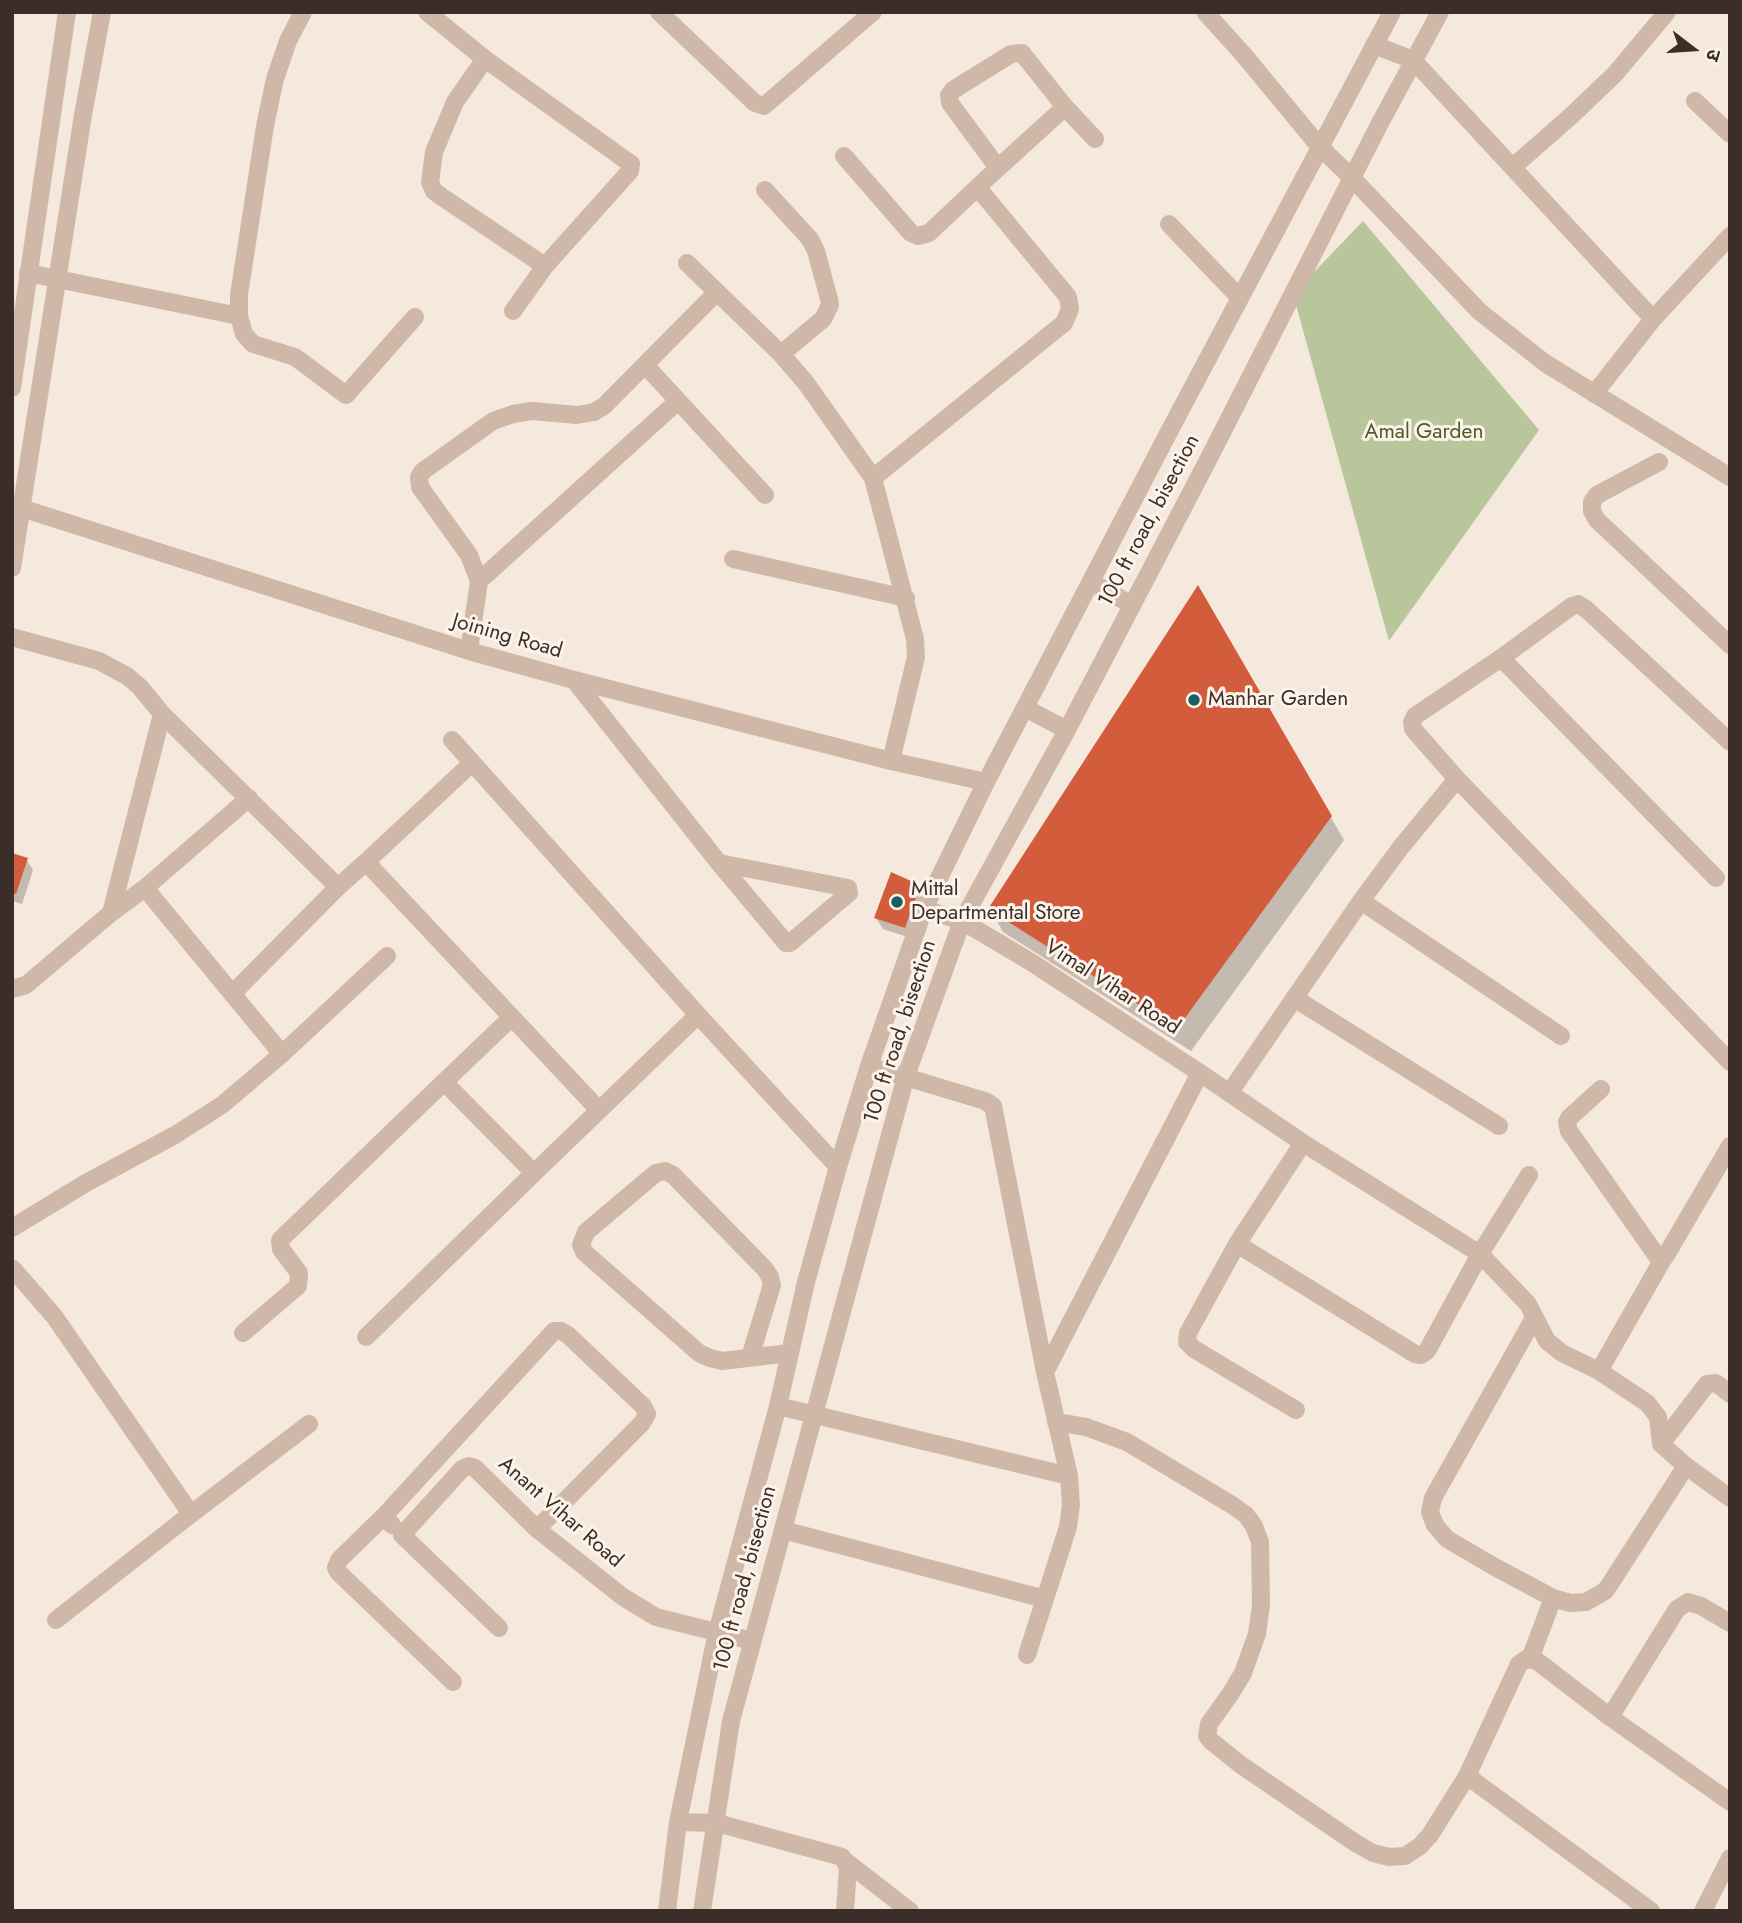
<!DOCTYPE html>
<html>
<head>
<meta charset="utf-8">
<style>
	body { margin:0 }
	#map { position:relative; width:1742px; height:1923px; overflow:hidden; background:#f5e9dd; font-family:Jost,"Noto Sans Devanagari",sans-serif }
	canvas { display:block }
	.frame { position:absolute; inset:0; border:14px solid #3b2e28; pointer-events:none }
	.north { position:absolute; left:1658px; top:14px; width:70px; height:70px; -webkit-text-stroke:5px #fcf3eb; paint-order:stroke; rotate:107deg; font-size:19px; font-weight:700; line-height:28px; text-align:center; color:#3b2e28 }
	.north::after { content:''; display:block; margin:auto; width:24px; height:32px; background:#3b2e28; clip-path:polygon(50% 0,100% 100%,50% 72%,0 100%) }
</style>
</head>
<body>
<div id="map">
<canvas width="1742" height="1923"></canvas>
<div class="frame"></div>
<div class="north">उ</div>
</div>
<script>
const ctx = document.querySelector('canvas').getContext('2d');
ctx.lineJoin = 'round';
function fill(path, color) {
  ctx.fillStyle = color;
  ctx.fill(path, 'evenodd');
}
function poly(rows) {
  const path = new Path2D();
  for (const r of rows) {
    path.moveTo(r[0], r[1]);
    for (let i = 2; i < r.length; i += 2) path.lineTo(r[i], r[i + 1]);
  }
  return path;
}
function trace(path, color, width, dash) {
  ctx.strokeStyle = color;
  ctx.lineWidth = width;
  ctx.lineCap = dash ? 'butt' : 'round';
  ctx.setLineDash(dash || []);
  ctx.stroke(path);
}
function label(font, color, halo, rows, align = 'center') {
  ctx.font = font + ' Jost,sans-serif';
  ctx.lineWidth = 6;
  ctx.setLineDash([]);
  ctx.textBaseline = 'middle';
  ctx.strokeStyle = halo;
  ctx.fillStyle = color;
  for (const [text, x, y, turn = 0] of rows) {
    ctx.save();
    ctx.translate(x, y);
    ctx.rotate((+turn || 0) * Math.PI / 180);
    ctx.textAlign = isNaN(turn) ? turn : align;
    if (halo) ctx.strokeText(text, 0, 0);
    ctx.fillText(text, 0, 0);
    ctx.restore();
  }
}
fill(poly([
	[1363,221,1539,430,1389,641,1293,294]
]), '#b9c69b');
fill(poly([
	[1198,588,1344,840,1191,1051,1003,932,990,909],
	[12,855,26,859,33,870,22,904,12,901],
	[919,887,925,898,911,938,883,929,876,918]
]), '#0003');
fill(poly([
	[1198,585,1332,816,1177,1029,988,909],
	[12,853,28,858,16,894,12,893],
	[891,872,920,885,905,928,874,918]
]), '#d35c3d');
trace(poly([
	[303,12,288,41,275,79,265,126,239,295,239,316,244,334,253,344,295,357,346,395,415,317],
	[427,12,485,59,631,164,630,171,545,266,513,311],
	[659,12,755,103,764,106,873,12],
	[1205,12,1243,54,1319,146,1352,178,1480,312,1545,363,1730,477],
	[1374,45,1413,60,1653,319],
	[485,59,455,102,434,152,430,182,434,191,442,197,545,266],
	[1695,101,1730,134],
	[1065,107,998,168,950,103,949,95,953,90,1011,54,1022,53,1065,107,1095,139],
	[844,156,911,233,918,236,929,233,998,168],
	[1514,166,1571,116,1615,74,1667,12],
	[765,190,810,239,816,251,829,299,830,305,823,319,781,354],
	[1169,224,1240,298],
	[687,263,781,354,806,383,873,478,915,639,916,657,891,761],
	[28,273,239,316],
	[645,365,765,495],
	[12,388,67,12],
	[1594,394,1653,319,1730,236],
	[1659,462,1597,495,1592,502,1592,511,1597,520,1730,645],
	[873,478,1064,323,1070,309,1068,297,978,188],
	[12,505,469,651,574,680,891,761,986,782],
	[733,559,906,598],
	[12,568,83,115,102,12],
	[479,581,678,401],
	[1091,582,1132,605],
	[12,637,99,661,127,676,140,687,162,714,338,887,366,862,598,1109],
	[469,651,479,581,469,555,420,487,419,477,423,471,493,421,513,414,532,411,577,415,594,412,604,406,716,293],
	[1501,658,1716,878],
	[574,680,719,863,786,943,790,943,849,893,848,888,719,863],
	[1025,708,1067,730],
	[452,740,698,1015],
	[1730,742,1586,609,1578,604,1572,606,1501,658,1415,716,1412,722,1413,729,1457,779,1730,1062],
	[366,862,472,763],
	[1361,901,1561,1036],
	[924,909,962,921,1031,962,1200,1073],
	[111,913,162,714],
	[12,989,26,985,111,913,145,888,249,798],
	[232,994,338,887],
	[1294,998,1499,1126],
	[282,1054,387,956],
	[869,1066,985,1101,993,1106,1045,1372,1069,1476],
	[444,1082,511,1018],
	[1601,1089,1569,1118,1567,1122,1569,1131,1659,1259,1665,1257,1730,1146],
	[1230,1092,1361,901,1401,847,1457,779],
	[1303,1143,1237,1244,1415,1354,1421,1355,1427,1351,1480,1254,1529,1175],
	[12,1228,86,1183,175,1135,222,1105,282,1054,145,888],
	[1237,1244,1188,1333,1187,1342,1194,1349,1296,1410],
	[12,1268,54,1316,191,1514,309,1424],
	[1534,1318,1433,1498,1430,1512,1435,1525,1447,1539,1493,1566,1553,1598,1570,1603,1586,1602,1605,1591,1610,1584,1686,1466],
	[243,1333,298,1286,299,1273,281,1249,280,1240,444,1082,534,1173,698,1015,838,1167],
	[366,1337,534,1173],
	[750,1357,772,1285,770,1277,765,1269,673,1175,665,1171,656,1173,586,1232,581,1245,584,1252,699,1353,710,1358,722,1361,790,1353],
	[1599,1371,1663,1259],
	[1045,1372,1200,1073,1303,1143,1480,1254,1528,1304,1547,1341,1562,1353,1599,1371,1647,1403,1658,1417,1661,1444,1686,1466,1730,1498],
	[778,1406,1069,1476,1071,1505,1068,1527,1027,1655],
	[1056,1422,1086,1427,1127,1442,1232,1505,1246,1515,1254,1526,1260,1542,1261,1605,1257,1634,1243,1673,1231,1693,1209,1724,1207,1736,1211,1741,1241,1765,1357,1844,1373,1853,1389,1857,1405,1856,1420,1846,1430,1835,1467,1776],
	[1661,1444,1707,1384,1716,1383,1730,1394],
	[384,1516,554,1331,561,1331,568,1335,643,1406,647,1414,642,1423,537,1529],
	[392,1525,384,1516,339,1560,336,1568,339,1573,453,1682],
	[783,1530,1045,1599],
	[56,1620,191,1514],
	[1730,1623,1701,1606,1688,1602,1677,1609,1610,1717,1730,1802],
	[499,1628,402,1535,462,1469,469,1466,475,1468,537,1529,623,1597,656,1617,752,1641],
	[1530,1659,1553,1598],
	[1610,1717,1537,1661,1526,1659,1519,1664,1467,1776,1651,1911],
	[678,1822,717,1823,842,1857,848,1867,845,1911],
	[848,1863,910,1911],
	[667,1911,678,1822,717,1632,778,1406,806,1282,838,1167,869,1066,924,909,986,782,1171,428,1392,12],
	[702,1911,731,1721,906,1076,962,921,1067,730,1208,460,1379,125,1440,12],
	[1703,1911,1730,1858]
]), '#cfb8a7', 18);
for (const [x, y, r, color] of [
	[1194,700,7,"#196062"],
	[897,902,7,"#196062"]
]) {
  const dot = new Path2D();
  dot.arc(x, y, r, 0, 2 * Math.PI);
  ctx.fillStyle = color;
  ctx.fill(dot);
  trace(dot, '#fcf3eb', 2.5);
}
label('21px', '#4c5c29', '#fcf3eb', [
	["Amal Garden",1424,433]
]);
label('21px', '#3b2e28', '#fcf3eb', [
	["100 ft road, bisection",1150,521,-62],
	["Joining Road",507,637,16],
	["Vimal Vihar Road",1112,988,33],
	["100 ft road, bisection",901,1032,-72],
	["Anant Vihar Road",560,1513,41],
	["100 ft road, bisection",746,1579,-75]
]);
label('21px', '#3b2e28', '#fcf3eb', [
	["Manhar Garden",1208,700],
	["Mittal",911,890],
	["Departmental Store",911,914]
], 'left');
</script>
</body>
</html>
